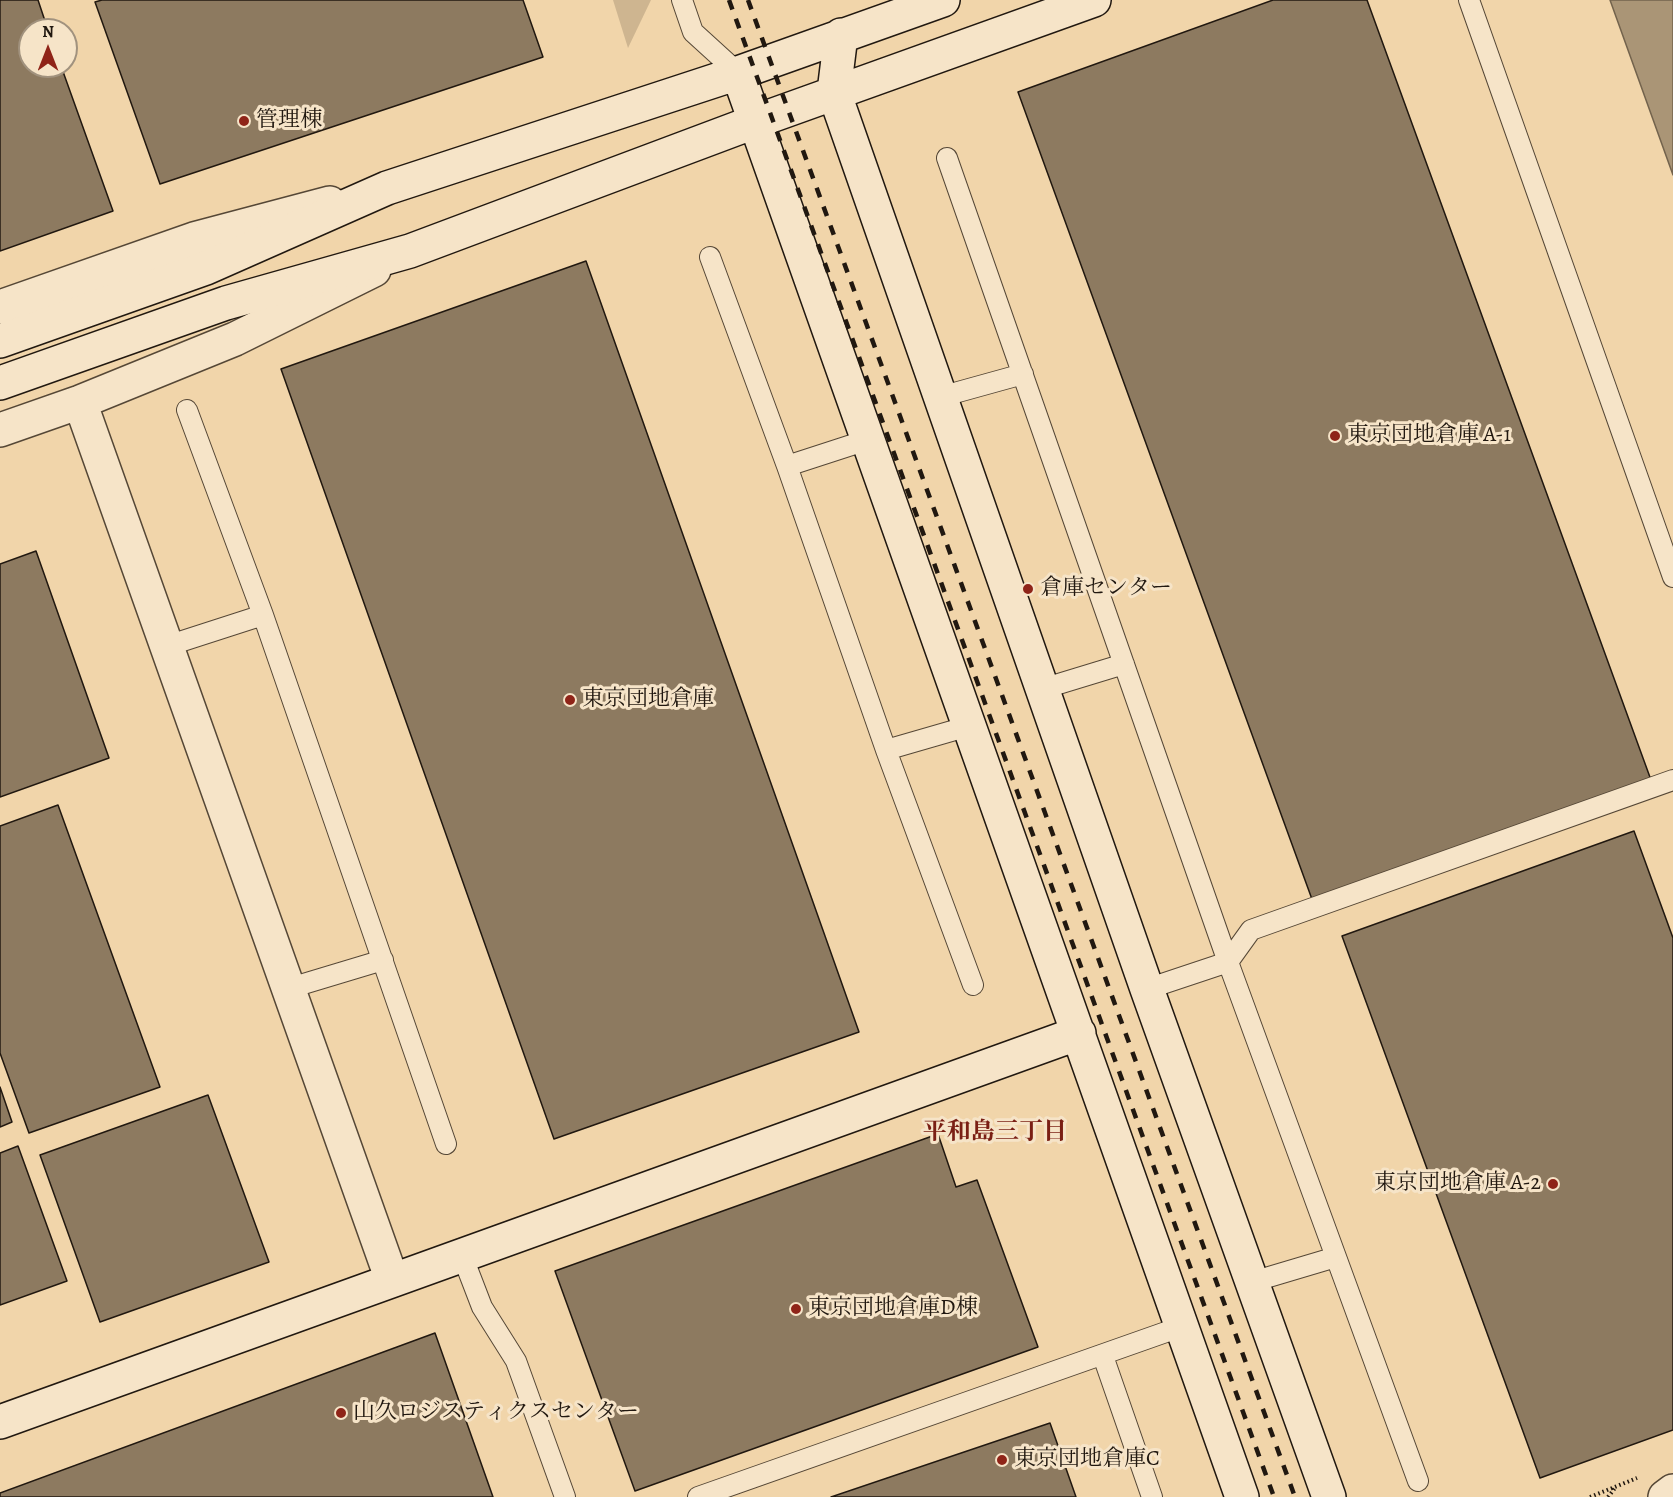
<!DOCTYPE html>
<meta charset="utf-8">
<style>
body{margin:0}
#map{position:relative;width:1673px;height:1497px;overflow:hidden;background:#f1d5aa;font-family:Alegreya,serif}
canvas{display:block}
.north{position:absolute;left:18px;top:18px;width:60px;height:60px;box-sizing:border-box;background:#f6e4c8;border:2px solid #a1927e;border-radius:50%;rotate:0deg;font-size:16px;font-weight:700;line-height:24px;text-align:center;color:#211810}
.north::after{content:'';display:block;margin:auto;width:21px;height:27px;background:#8f2418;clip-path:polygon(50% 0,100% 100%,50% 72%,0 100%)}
</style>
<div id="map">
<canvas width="1673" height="1497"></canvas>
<div class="north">N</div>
</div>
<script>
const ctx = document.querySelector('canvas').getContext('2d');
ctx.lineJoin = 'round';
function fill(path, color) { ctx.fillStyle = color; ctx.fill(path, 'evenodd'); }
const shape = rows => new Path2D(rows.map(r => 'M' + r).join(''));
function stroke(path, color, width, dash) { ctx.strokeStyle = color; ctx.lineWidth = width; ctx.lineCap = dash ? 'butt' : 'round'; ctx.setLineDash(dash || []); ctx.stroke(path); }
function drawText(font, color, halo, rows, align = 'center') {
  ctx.font = font + ' Alegreya,"Noto Serif JP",serif'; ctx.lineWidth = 6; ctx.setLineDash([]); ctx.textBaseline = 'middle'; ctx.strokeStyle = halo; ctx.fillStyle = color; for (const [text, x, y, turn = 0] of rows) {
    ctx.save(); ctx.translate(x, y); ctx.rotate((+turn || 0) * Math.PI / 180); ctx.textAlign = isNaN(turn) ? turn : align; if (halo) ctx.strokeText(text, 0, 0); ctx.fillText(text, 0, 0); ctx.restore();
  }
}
fill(shape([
 [613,0,651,0,628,48]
]), '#ceb590');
const water = shape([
 [1610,0,1673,0,1673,175,1610,0]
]);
fill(water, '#aa9576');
stroke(water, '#73634d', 1.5);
const building = shape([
 [0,0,38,0,48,30,30,30,30,66,61,66,113,211,0,251,0,0],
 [102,0,523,0,543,57,160,184,95,2,102,0],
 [1273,0,1367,0,1651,780,1313,902,1018,92,1273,0],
 [586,261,859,1032,554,1139,281,369,586,261],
 [36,551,109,758,0,797,0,564,36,551],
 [58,805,160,1087,29,1133,0,1053,0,826,58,805],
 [1634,831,1673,938,1673,1430,1540,1478,1342,936,1634,831],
 [0,1087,12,1122,0,1127,0,1087],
 [208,1095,269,1262,100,1322,40,1155,208,1095],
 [938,1134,956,1187,977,1180,1038,1347,635,1491,555,1271,938,1134],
 [18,1146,67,1281,0,1305,0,1153,18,1146],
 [435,1333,493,1497,0,1497,0,1493,435,1333],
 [1050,1423,1076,1497,831,1497,1050,1423]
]);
fill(building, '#8d7a60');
stroke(building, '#211810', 1.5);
const lane = shape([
 [682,0,693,32,738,73],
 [1469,0,1673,577],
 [947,158,1228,962],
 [710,257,787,466],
 [940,397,1023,374],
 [187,410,263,615],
 [867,440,787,466,886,750],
 [167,646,263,615,446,1144],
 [1042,689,1124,664],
 [969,726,886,750,973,985],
 [1228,962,1251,930,1673,780],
 [290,988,383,960],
 [1147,989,1228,962,1418,1481],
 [462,1255,482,1307,516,1361,565,1497],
 [1252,1282,1336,1257],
 [1103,1356,1152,1497],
 [698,1497,1183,1326]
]);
const street = shape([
 [0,307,194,239,330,203],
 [80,402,392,1280],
 [0,430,80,402,235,339,374,270],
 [1665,1497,1673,1491]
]);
const secondary = shape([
 [841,35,834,92,1147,989,1329,1497],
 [738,73,1242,1497],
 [0,341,206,268,387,188,738,73,943,0],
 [0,383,226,303,410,251,754,122,1094,0],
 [0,1422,1079,1033]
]);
stroke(lane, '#554736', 22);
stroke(street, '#554736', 36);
stroke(secondary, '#211810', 36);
stroke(shape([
 [1590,1497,1637,1478],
 [1608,1497,1615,1488]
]), '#211810', 4, [1.5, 3]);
stroke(lane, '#f6e4c8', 20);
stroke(street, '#f6e4c8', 33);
stroke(secondary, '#f6e4c8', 33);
stroke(shape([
 [729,0,1274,1497],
 [748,0,1295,1497]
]), '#211810', 4.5, [10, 10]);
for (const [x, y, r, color] of [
 [244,121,6,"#8f2418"],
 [1335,436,6,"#8f2418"],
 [1028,589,6,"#8f2418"],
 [570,700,6,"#8f2418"],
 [1553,1184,6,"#8f2418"],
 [796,1309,6,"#8f2418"],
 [341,1413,6,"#8f2418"],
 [1002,1460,6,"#8f2418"]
]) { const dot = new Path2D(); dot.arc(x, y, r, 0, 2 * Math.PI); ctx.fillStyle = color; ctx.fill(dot); stroke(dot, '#f6e4c8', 2); }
drawText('22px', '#211810', '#f6e4c8', [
 ["管理棟",256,121],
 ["東京団地倉庫 A-1",1347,436],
 ["倉庫センター",1040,589],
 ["東京団地倉庫",582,700],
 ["東京団地倉庫 A-2",1541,1184,"right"],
 ["東京団地倉庫D棟",808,1309],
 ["山久ロジスティクスセンター",353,1413],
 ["東京団地倉庫C",1014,1460]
], 'left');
drawText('bold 24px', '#7a1f14', '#f6e4c8', [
 ["平和島三丁目",995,1133]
]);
</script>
